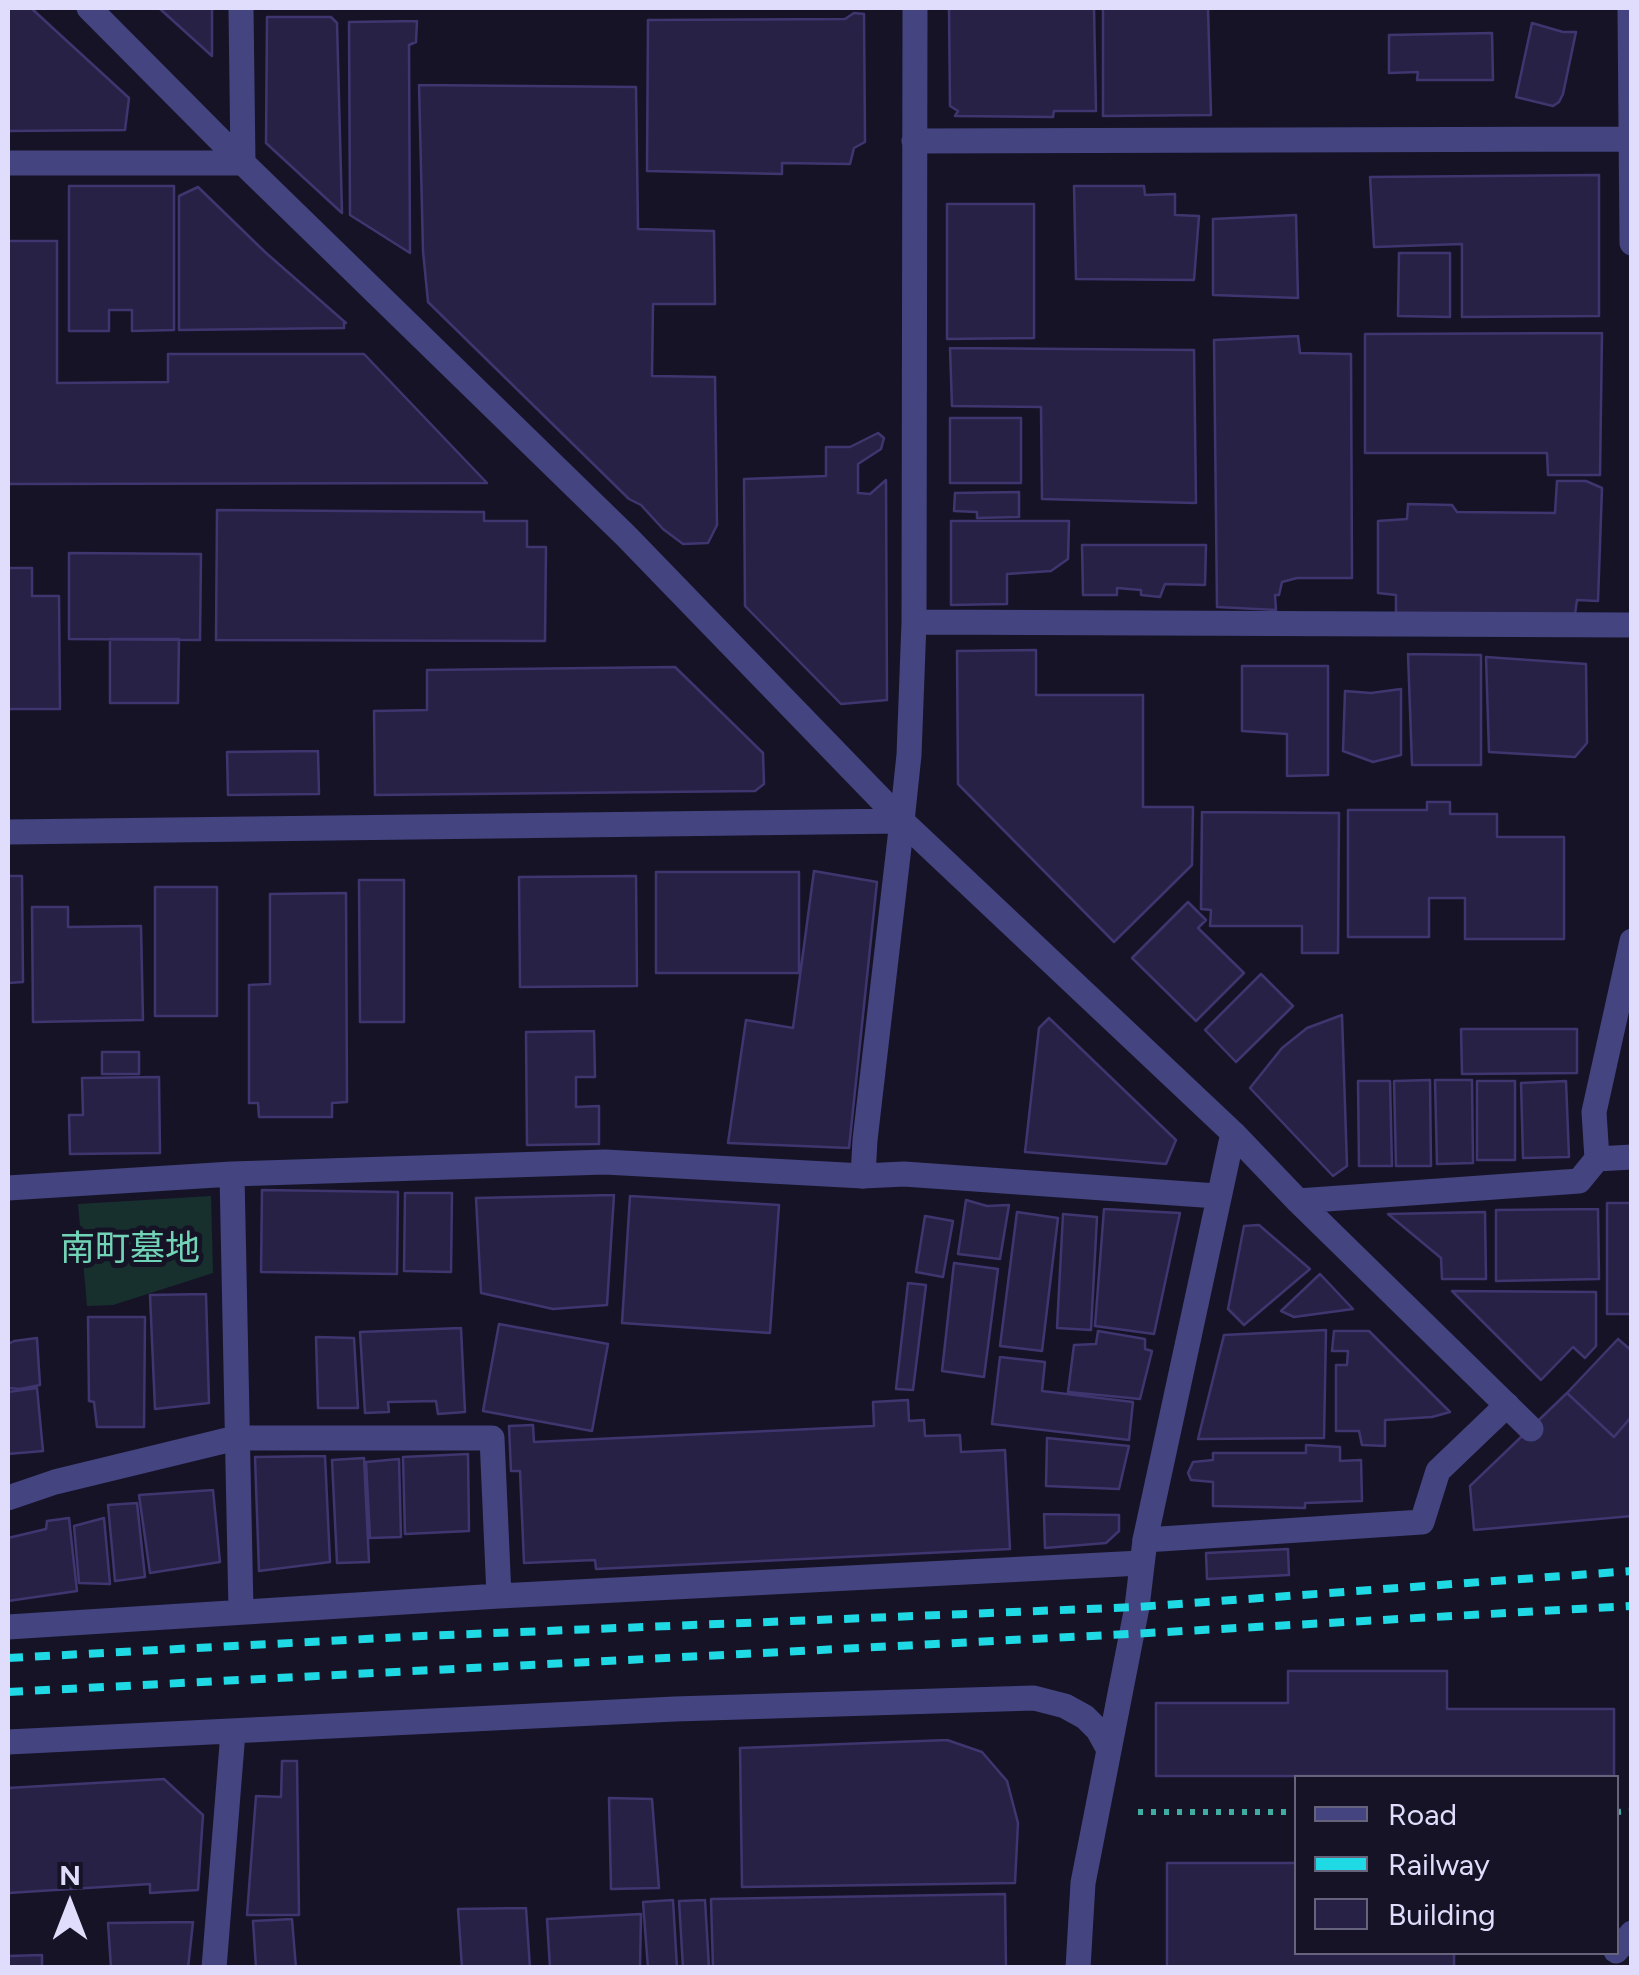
<!DOCTYPE html>
<meta charset="utf-8">
<style>
body{margin:0}
#map{position:relative;width:1639px;height:1975px;overflow:hidden;background:#161327;font-family:Figtree,sans-serif}
canvas{display:block}
.frame{position:absolute;inset:0;border:10px solid #dfddfb;pointer-events:none}
.legend{position:absolute;left:1294px;top:1775px;width:325px;height:180px;box-sizing:border-box;background:#161327;border:2px solid #66647c;margin:0;padding:12px 18px;list-style:none;font-size:30px;color:#dfddfb}
.legend li{display:flex;align-items:center;gap:20px;height:50px}
.legend b{width:50px;border:2px solid #66647c}
.north{position:absolute;left:20px;top:1855px;width:100px;height:100px;-webkit-text-stroke:8px #161327;paint-order:stroke;rotate:0deg;font-size:28px;font-weight:700;line-height:40px;text-align:center;color:#dfddfb}
.north::after{content:'';display:block;margin:auto;width:35px;height:45px;background:#dfddfb;clip-path:polygon(50% 0,100% 100%,50% 72%,0 100%)}
</style>
<div id="map">
<canvas width="1639" height="1975"></canvas>
<div class="frame"></div>
<ul class="legend">
<li><b style="height:12px;background:#444481"></b>Road</li>
<li><b style="height:12px;background:#1fdae5"></b>Railway</li>
<li><b style="height:28px;background:#272146"></b>Building</li>
</ul>
<div class="north">N</div>
</div>
<script>
const ctx = document.querySelector('canvas').getContext('2d');
ctx.lineJoin = 'round';
function fill(path, color) { ctx.fillStyle = color; ctx.fill(path, 'evenodd'); }
const shape = rows => new Path2D(rows.map(r => 'M' + r).join(''));
function stroke(path, color, width, dash) { ctx.strokeStyle = color; ctx.lineWidth = width; ctx.lineCap = dash ? 'butt' : 'round'; ctx.setLineDash(dash || []); ctx.stroke(path); }
function drawText(font, color, halo, rows, align = 'center') {
  ctx.font = font + ' Figtree,"Noto Sans JP",sans-serif'; ctx.lineWidth = 10; ctx.setLineDash([]); ctx.textBaseline = 'middle'; ctx.strokeStyle = halo; ctx.fillStyle = color; for (const [text, x, y, turn = 0] of rows) {
    ctx.save(); ctx.translate(x, y); ctx.rotate((+turn || 0) * Math.PI / 180); ctx.textAlign = isNaN(turn) ? turn : align; if (halo) ctx.strokeText(text, 0, 0); ctx.fillText(text, 0, 0); ctx.restore();
  }
}
fill(shape([
 [211,1196,213,1273,113,1305,87,1306,78,1204]
]), '#17302e');
const building = shape([
 [8,8,31,8,129,98,125,130,8,131,8,8],
 [159,8,212,8,212,56,159,8],
 [949,8,1094,8,1096,111,1054,111,1053,117,955,116,958,111,950,106,949,8],
 [1103,8,1208,8,1211,115,1103,116,1103,8],
 [854,13,864,14,865,142,854,148,850,164,782,163,782,174,647,171,648,20,845,19,854,13],
 [267,17,331,17,337,23,342,213,266,143,267,17],
 [417,21,416,42,409,45,410,253,350,215,349,22,417,21],
 [1532,23,1563,32,1576,32,1563,94,1559,102,1553,106,1516,97,1532,23],
 [1492,33,1493,80,1417,80,1418,72,1389,73,1389,35,1492,33],
 [419,85,636,87,638,229,714,231,715,304,653,304,652,376,715,377,717,525,708,543,683,544,663,529,641,505,629,499,428,302,423,251,419,85],
 [1599,175,1599,316,1462,317,1462,244,1374,247,1370,177,1599,175],
 [69,186,174,186,174,330,132,331,132,310,109,310,109,331,69,331,69,186],
 [1074,186,1144,186,1145,195,1175,194,1175,215,1199,216,1194,280,1076,279,1074,186],
 [198,187,265,252,346,323,344,322,344,328,179,330,179,196,198,187],
 [947,204,1034,204,1034,338,947,339,947,204],
 [1296,215,1298,298,1213,295,1213,219,1296,215],
 [8,241,57,241,57,383,168,382,168,354,364,354,487,483,8,484,8,241],
 [1399,253,1450,253,1450,317,1398,316,1399,253],
 [1602,333,1600,475,1548,475,1547,453,1365,453,1365,334,1602,333],
 [1298,336,1300,353,1351,354,1352,578,1297,578,1282,582,1279,595,1275,595,1276,610,1217,607,1214,340,1298,336],
 [950,348,1194,350,1196,503,1042,499,1041,407,952,406,950,348],
 [950,418,1021,418,1021,483,950,483,950,418],
 [878,433,884,438,881,449,858,464,858,493,870,494,886,480,887,700,841,704,745,606,744,479,826,476,826,447,850,447,878,433],
 [1557,481,1586,481,1602,488,1598,601,1577,600,1575,614,1396,614,1396,595,1378,593,1378,521,1407,519,1408,504,1452,505,1457,512,1555,513,1557,481],
 [1019,492,1019,517,977,518,977,512,954,511,955,493,1019,492],
 [217,510,484,512,484,521,527,521,527,547,546,547,545,641,216,640,217,510],
 [951,521,1069,521,1068,559,1051,571,1007,574,1007,604,951,605,951,521],
 [1082,545,1206,545,1205,585,1165,584,1160,597,1141,595,1141,590,1117,588,1117,595,1083,595,1082,545],
 [69,553,201,554,200,640,69,639,69,553],
 [8,568,32,568,32,596,59,596,60,709,8,709,8,568],
 [110,639,179,639,178,703,110,703,110,639],
 [1036,650,1036,695,1143,695,1143,807,1193,807,1192,865,1114,942,958,784,957,651,1036,650],
 [1408,654,1481,655,1481,765,1412,765,1408,654],
 [1486,657,1586,664,1587,743,1575,757,1489,752,1486,657],
 [1242,666,1328,666,1328,775,1287,776,1287,734,1242,731,1242,666],
 [675,667,763,753,764,784,755,791,375,795,374,711,427,710,427,670,675,667],
 [1401,689,1401,755,1373,762,1343,751,1345,691,1371,693,1401,689],
 [318,751,319,794,228,795,227,752,318,751],
 [1427,802,1450,802,1450,814,1497,814,1497,837,1564,837,1564,939,1465,939,1465,898,1429,898,1429,937,1348,937,1348,810,1427,810,1427,802],
 [1202,812,1339,813,1338,953,1302,953,1302,926,1210,926,1211,910,1201,909,1202,812],
 [814,871,877,882,849,1148,728,1143,746,1020,793,1028,814,871],
 [656,872,799,872,799,973,656,973,656,872],
 [8,876,22,876,23,982,8,983,8,876],
 [636,876,637,986,520,987,519,877,636,876],
 [359,880,404,880,404,1022,360,1022,359,880],
 [155,887,217,887,217,1016,155,1016,155,887],
 [346,893,347,1102,332,1103,332,1117,259,1117,258,1103,249,1103,249,985,270,984,270,894,346,893],
 [1188,902,1206,920,1198,928,1244,973,1196,1021,1132,958,1188,902],
 [32,907,68,907,68,927,141,926,143,1020,33,1022,32,907],
 [1261,974,1293,1006,1236,1062,1205,1030,1261,974],
 [1342,1015,1347,1166,1333,1176,1250,1088,1282,1048,1307,1028,1342,1015],
 [1049,1018,1176,1140,1166,1164,1025,1152,1039,1028,1049,1018],
 [1461,1029,1577,1029,1577,1073,1462,1074,1461,1029],
 [594,1031,595,1077,576,1077,576,1107,599,1106,599,1144,527,1145,526,1032,594,1031],
 [102,1052,139,1052,139,1074,102,1074,102,1052],
 [159,1077,160,1153,70,1154,69,1115,83,1115,82,1078,159,1077],
 [1430,1080,1431,1166,1396,1166,1394,1081,1430,1080],
 [1435,1080,1472,1080,1473,1163,1437,1164,1435,1080],
 [1358,1081,1390,1081,1392,1166,1359,1166,1358,1081],
 [1477,1081,1515,1081,1515,1160,1477,1160,1477,1081],
 [1566,1081,1569,1157,1523,1158,1521,1083,1566,1081],
 [262,1190,398,1192,397,1274,261,1272,262,1190],
 [405,1193,452,1193,451,1272,404,1271,405,1193],
 [614,1195,607,1305,553,1309,481,1293,476,1198,614,1195],
 [630,1196,779,1205,770,1333,622,1323,630,1196],
 [966,1200,987,1206,1009,1205,1000,1259,958,1254,966,1200],
 [1607,1203,1632,1203,1632,1314,1607,1314,1607,1203],
 [1104,1209,1180,1213,1154,1334,1095,1326,1104,1209],
 [1598,1209,1599,1279,1496,1281,1496,1210,1598,1209],
 [1017,1212,1058,1218,1042,1351,1000,1346,1017,1212],
 [1485,1212,1486,1279,1442,1279,1441,1258,1388,1214,1485,1212],
 [1063,1214,1097,1217,1091,1330,1057,1328,1063,1214],
 [925,1216,953,1221,943,1277,916,1272,925,1216],
 [1259,1225,1310,1269,1244,1325,1228,1309,1244,1226,1259,1225],
 [954,1263,998,1269,984,1377,942,1371,954,1263],
 [1320,1274,1353,1309,1294,1317,1281,1311,1320,1274],
 [908,1283,926,1285,913,1390,896,1389,908,1283],
 [1452,1291,1596,1292,1596,1346,1585,1358,1573,1347,1541,1380,1452,1291],
 [206,1294,209,1403,155,1409,150,1295,206,1294],
 [88,1317,145,1317,144,1427,97,1427,94,1402,89,1401,88,1317],
 [499,1324,608,1344,592,1431,483,1411,499,1324],
 [461,1328,465,1412,438,1414,436,1401,388,1402,389,1412,365,1413,360,1332,461,1328],
 [1326,1330,1324,1438,1198,1439,1224,1335,1326,1330],
 [1098,1331,1145,1339,1145,1349,1152,1351,1140,1399,1068,1392,1074,1345,1096,1344,1098,1331],
 [1334,1331,1369,1331,1450,1412,1432,1417,1385,1420,1385,1446,1362,1445,1359,1431,1336,1431,1336,1365,1347,1365,1348,1351,1332,1351,1334,1331],
 [316,1337,354,1338,358,1408,318,1408,316,1337],
 [37,1338,40,1385,20,1389,8,1388,8,1344,14,1341,37,1338],
 [1618,1339,1632,1351,1632,1416,1614,1437,1567,1393,1618,1339],
 [1000,1357,1045,1362,1042,1391,1133,1402,1129,1440,992,1424,1000,1357],
 [37,1388,43,1451,8,1454,8,1392,37,1388],
 [1567,1393,1614,1437,1632,1416,1632,1516,1474,1530,1470,1486,1567,1393],
 [908,1400,909,1421,924,1420,925,1436,960,1435,961,1452,1005,1450,1010,1549,596,1569,595,1560,524,1563,520,1471,511,1471,509,1426,533,1425,534,1442,874,1426,873,1402,908,1400],
 [1047,1438,1129,1446,1119,1489,1046,1486,1047,1438],
 [1306,1445,1340,1447,1340,1461,1361,1460,1362,1501,1305,1503,1305,1508,1213,1506,1213,1482,1191,1480,1188,1473,1193,1462,1213,1460,1213,1453,1306,1453,1306,1445],
 [468,1454,469,1531,405,1534,403,1457,468,1454],
 [325,1456,330,1562,259,1571,255,1457,325,1456],
 [364,1458,369,1562,337,1563,332,1460,364,1458],
 [399,1459,401,1537,370,1538,366,1462,399,1459],
 [213,1490,220,1562,150,1573,139,1495,213,1490],
 [137,1503,145,1577,115,1581,108,1505,137,1503],
 [1044,1514,1119,1515,1119,1531,1106,1543,1045,1548,1044,1514],
 [69,1518,77,1591,8,1601,8,1538,46,1529,47,1521,69,1518],
 [104,1518,110,1584,79,1583,74,1526,104,1518],
 [1288,1549,1289,1575,1207,1579,1206,1553,1288,1549],
 [1288,1671,1447,1671,1447,1709,1614,1709,1614,1776,1156,1776,1156,1703,1288,1703,1288,1671],
 [947,1740,982,1752,1007,1781,1018,1823,1015,1883,742,1887,740,1748,947,1740],
 [282,1761,297,1761,299,1915,247,1915,256,1796,281,1797,282,1761],
 [164,1779,203,1815,198,1890,150,1893,150,1884,8,1893,8,1788,164,1779],
 [609,1798,652,1799,659,1888,611,1889,609,1798],
 [1167,1863,1296,1863,1296,1952,1454,1952,1454,1968,1167,1968,1167,1863],
 [1005,1894,1006,1968,713,1968,711,1899,1005,1894],
 [673,1900,677,1968,648,1968,643,1902,673,1900],
 [705,1900,709,1968,683,1968,679,1901,705,1900],
 [526,1908,530,1968,462,1968,458,1909,526,1908],
 [641,1914,640,1968,550,1968,547,1919,641,1914],
 [292,1919,296,1968,256,1968,253,1921,292,1919],
 [193,1922,188,1968,111,1968,108,1923,193,1922],
 [42,1955,42,1968,8,1968,8,1956,42,1955]
]);
fill(building, '#272146');
stroke(building, '#3f366f', 2.5);
stroke(shape([
 [1401,1776,1401,1778],
 [1138,1812,1296,1812],
 [1616,1812,1632,1811]
]), '#3fada2', 6, [5, 8]);
stroke(shape([
 [1145,1540,1422,1522,1438,1471,1507,1405]
]), '#444481', 25);
stroke(shape([
 [863,1176,865,1140,902,821]
]), '#444481', 25);
stroke(shape([
 [89,8,243,163,626,536,902,821,1233,1133,1298,1201,1531,1429],
 [1630,8,1632,243],
 [914,141,1630,139],
 [8,163,243,163,241,8],
 [914,622,1632,625],
 [902,821,909,755,914,622,915,8],
 [8,832,902,821],
 [1597,1159,1594,1112,1632,941],
 [232,1174,241,1611],
 [8,1188,232,1174,605,1162,863,1176,904,1174,1217,1196],
 [1298,1201,1579,1181,1597,1159,1632,1157],
 [8,1498,55,1482,236,1438,492,1438,499,1596],
 [8,1627,499,1596,1141,1563],
 [8,1742,675,1709,1034,1698,1065,1706,1085,1717,1098,1730,1109,1750],
 [1616,1951,1632,1933],
 [214,1968,233,1732],
 [1078,1968,1083,1883,1137,1607,1145,1540,1233,1133]
]), '#444481', 25);
stroke(shape([
 [8,1658,422,1636,1137,1607,1632,1571],
 [8,1692,1148,1633,1632,1606]
]), '#1fdae5', 8, [15, 12]);
drawText('35px', '#71d4b6', '#161327', [
 ["南町墓地",130,1250]
]);
</script>
